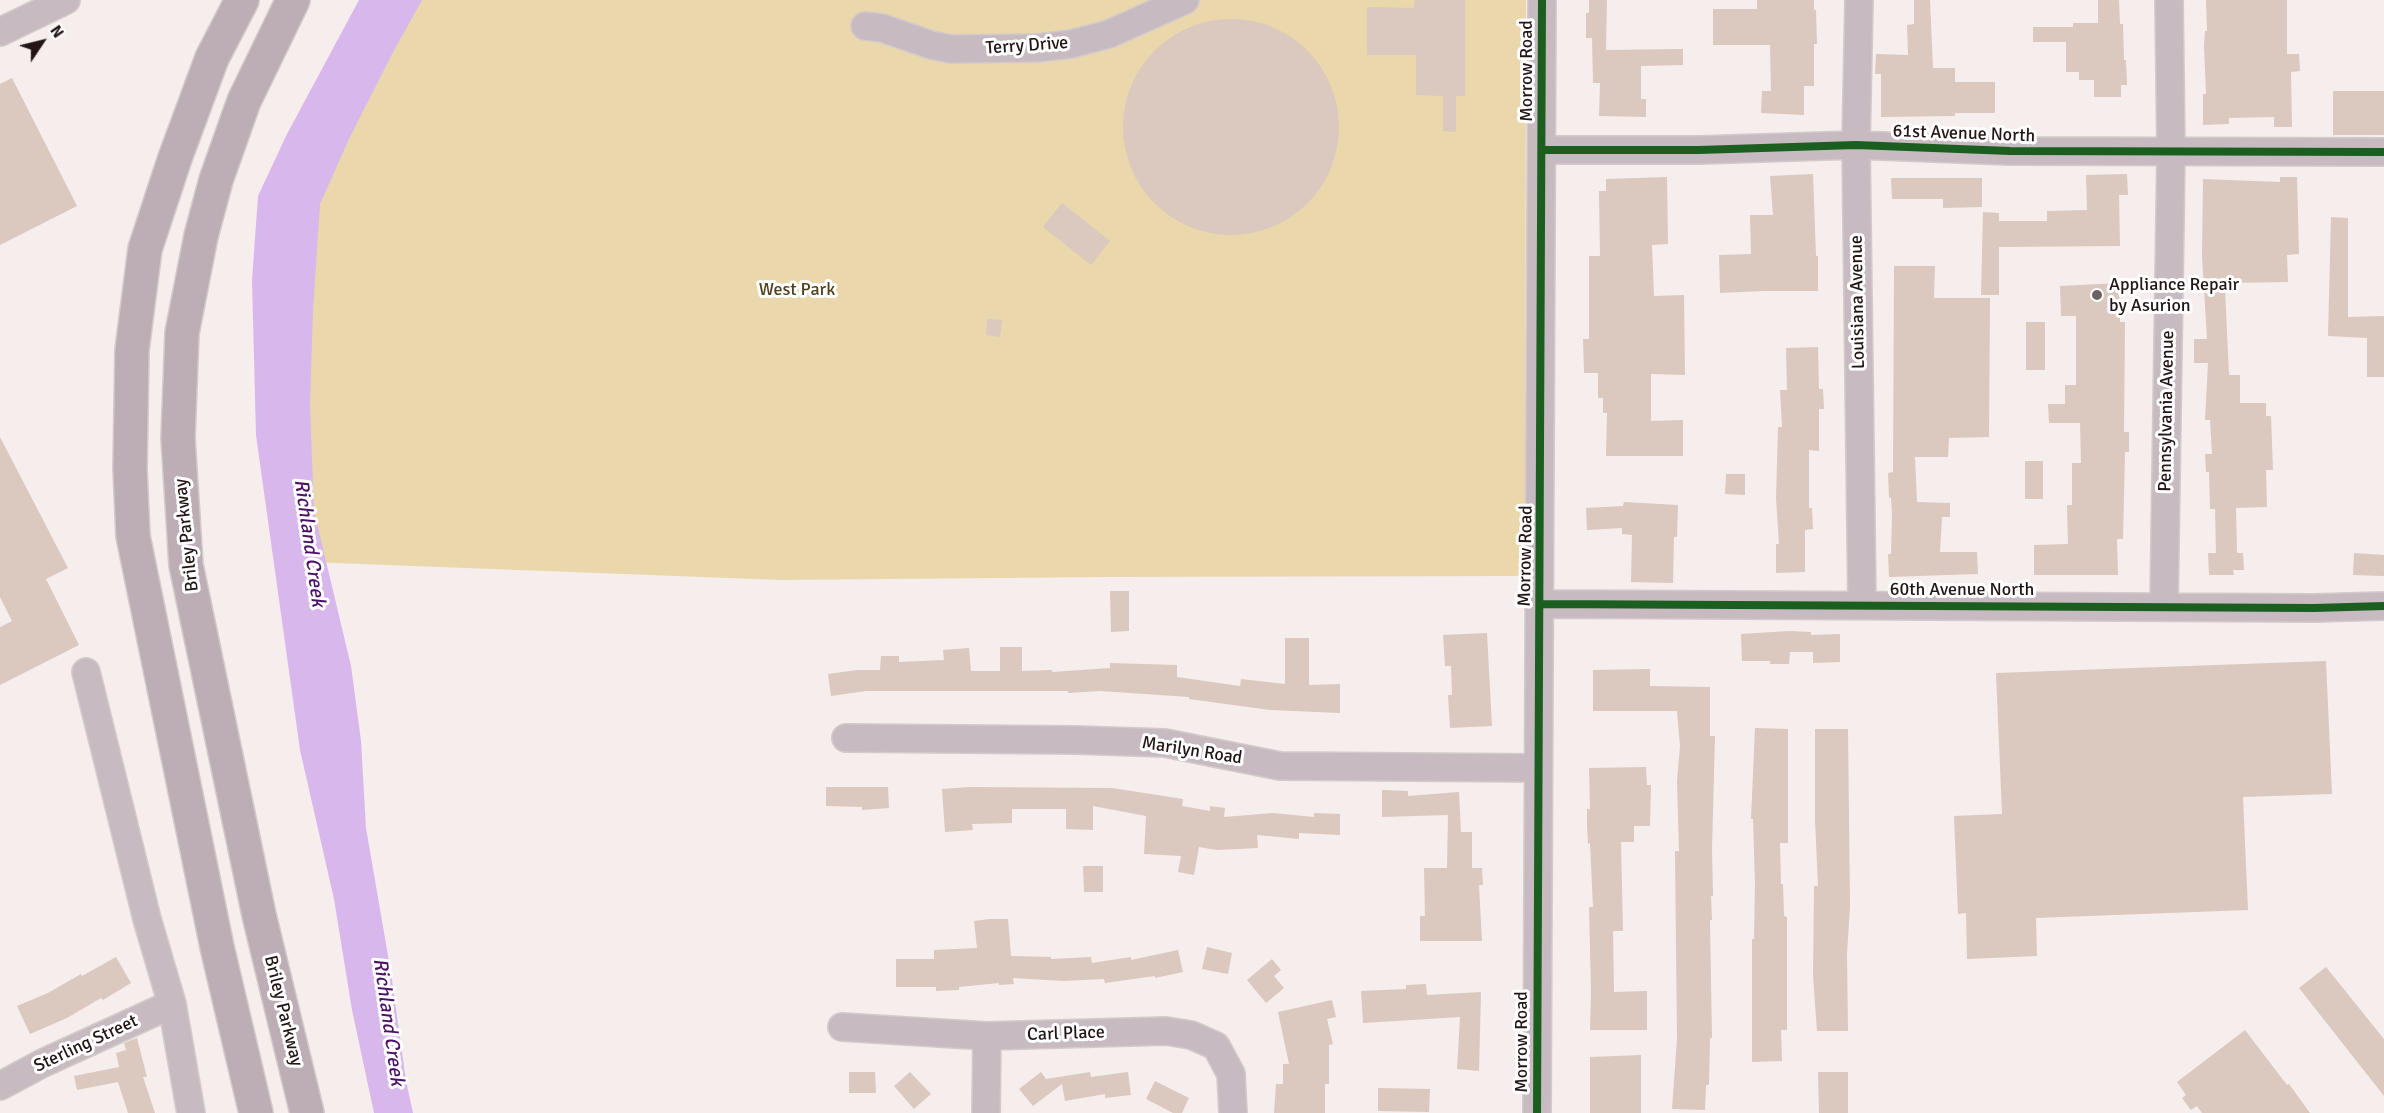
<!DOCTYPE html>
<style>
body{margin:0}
#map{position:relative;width:2384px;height:1113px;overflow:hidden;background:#f6eded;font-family:Signika,sans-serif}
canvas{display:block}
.north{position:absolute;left:12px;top:12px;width:60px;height:60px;-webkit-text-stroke:4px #fff;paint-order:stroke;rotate:55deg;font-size:16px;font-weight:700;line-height:24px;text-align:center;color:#231515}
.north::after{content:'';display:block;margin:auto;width:21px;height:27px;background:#231515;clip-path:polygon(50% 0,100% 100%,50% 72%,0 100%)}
</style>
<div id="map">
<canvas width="2384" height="1113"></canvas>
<div class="north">N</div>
</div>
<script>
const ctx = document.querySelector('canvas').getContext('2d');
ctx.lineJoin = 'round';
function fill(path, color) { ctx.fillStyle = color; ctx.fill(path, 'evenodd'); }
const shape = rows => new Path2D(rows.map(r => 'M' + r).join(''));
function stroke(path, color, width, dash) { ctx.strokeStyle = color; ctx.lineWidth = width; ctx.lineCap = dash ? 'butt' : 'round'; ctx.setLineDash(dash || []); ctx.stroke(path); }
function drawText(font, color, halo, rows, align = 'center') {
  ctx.font = font + ' Signika,sans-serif'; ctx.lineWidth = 6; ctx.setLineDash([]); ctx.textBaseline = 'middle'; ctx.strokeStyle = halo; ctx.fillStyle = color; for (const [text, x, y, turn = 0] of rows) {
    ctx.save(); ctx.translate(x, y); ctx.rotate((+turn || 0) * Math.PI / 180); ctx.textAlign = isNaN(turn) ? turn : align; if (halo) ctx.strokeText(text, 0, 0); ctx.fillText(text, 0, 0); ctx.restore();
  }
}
fill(shape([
 [401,0,1526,0,1525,576,1105,577,781,580,309,562,311,184]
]), '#ebd7ac');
fill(shape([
 [359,0,422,0,392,54,349,139,320,204,313,310,310,406,314,511,351,666,361,741,366,828,391,973,406,1081,413,1113,374,1113,352,1010,334,899,300,750,256,435,252,280,258,196,287,134]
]), '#d8b7ec');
fill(shape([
 [1415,0,1465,0,1465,96,1456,96,1456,132,1443,131,1443,96,1416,95,1416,55,1367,55,1367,7,1414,8],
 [1589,0,1607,0,1606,50,1683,49,1683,65,1641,66,1641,99,1646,99,1646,117,1599,116,1600,83,1593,83,1592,38,1586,38,1586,13,1589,13],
 [1757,0,1814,0,1814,10,1816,10,1817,44,1814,44,1814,86,1804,86,1804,115,1761,113,1762,91,1771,91,1770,45,1713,45,1713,9,1757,9],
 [1914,0,1930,0,1933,68,1955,68,1955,82,1995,82,1995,113,1955,113,1955,116,1881,117,1881,74,1875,74,1876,54,1908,55,1907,25,1914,24],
 [2098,0,2119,0,2120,24,2123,24,2124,60,2126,60,2127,85,2121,85,2121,97,2094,97,2094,80,2079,80,2079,72,2066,72,2066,42,2033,42,2033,27,2073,27,2073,23,2098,23],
 [2206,0,2287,0,2287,54,2299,54,2300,71,2291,72,2292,127,2274,127,2274,117,2229,118,2229,124,2203,125,2203,94,2206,94,2204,46,2205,31,2207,31],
 '1123 127a108 108 0 1 1 216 0a108 108 0 1 1-216 0Z',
 [12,78,77,206,0,245,0,84],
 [2333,91,2384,91,2384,135,2333,135],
 [1813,174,1816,256,1818,256,1818,291,1763,291,1720,293,1719,255,1751,254,1750,215,1773,215,1770,176],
 [2127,174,2128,195,2119,195,2120,246,1999,247,1999,295,1981,295,1983,212,1999,213,1999,221,2047,221,2047,211,2087,210,2086,175],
 [1667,177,1668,244,1652,245,1654,296,1684,295,1685,375,1651,374,1651,421,1683,420,1683,456,1606,456,1607,413,1603,413,1603,398,1598,398,1598,373,1584,373,1583,339,1589,339,1589,256,1600,256,1599,191,1606,191,1606,179],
 [2280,177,2297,177,2299,254,2287,255,2288,282,2227,283,2227,289,2225,289,2229,375,2240,375,2240,403,2266,403,2266,416,2271,416,2273,470,2266,470,2267,507,2236,508,2237,553,2243,553,2244,570,2233,570,2234,575,2209,575,2208,553,2216,553,2215,509,2210,509,2209,472,2206,472,2205,454,2212,454,2210,420,2205,420,2208,363,2194,363,2194,339,2207,339,2202,256,2203,179,2280,182],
 [1891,178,1982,178,1982,207,1943,208,1943,199,1892,199],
 [1062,203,1110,241,1091,265,1043,227],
 [2331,217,2348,218,2348,317,2384,316,2384,377,2367,377,2367,338,2328,336],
 [1894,266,1935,266,1934,298,1990,298,1989,437,1949,438,1948,457,1915,457,1917,502,1950,503,1950,517,1942,517,1940,552,1977,552,1978,574,1889,577,1888,554,1891,554,1892,516,1891,497,1889,498,1888,473,1893,472],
 [2119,283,2120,322,2125,322,2124,432,2129,432,2129,452,2125,452,2123,539,2117,539,2118,575,2034,575,2034,545,2068,544,2067,505,2072,505,2072,463,2081,463,2080,423,2049,423,2048,404,2065,404,2065,385,2076,385,2076,316,2061,316,2060,286],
 [987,319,1002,320,1000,337,986,335],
 [2026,322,2045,322,2045,370,2026,370],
 [1818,347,1819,389,1823,389,1824,409,1819,409,1819,451,1809,450,1809,508,1812,508,1813,529,1805,530,1805,572,1776,573,1776,544,1779,544,1776,498,1778,427,1782,427,1780,390,1787,390,1786,348],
 [0,437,68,568,46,579,79,645,0,685,0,627,12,621,0,597],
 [2025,461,2043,461,2043,499,2025,499],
 [1726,474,1745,474,1745,495,1725,494],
 [1624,502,1678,505,1677,537,1674,537,1673,583,1631,582,1632,535,1622,534,1622,528,1587,530,1586,508,1623,506],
 [2354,553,2384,555,2384,576,2353,575],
 [1110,591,1129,591,1129,631,1111,632],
 [1789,631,1811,632,1811,635,1840,634,1840,662,1813,663,1813,652,1790,652,1789,664,1770,664,1770,661,1742,661,1741,634],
 [1487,633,1492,726,1450,728,1448,695,1452,695,1451,666,1445,666,1443,635],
 [1285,638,1309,638,1309,685,1340,684,1340,713,1270,710,1189,699,1189,697,1100,691,1068,693,1068,691,866,691,831,696,828,674,857,670,880,670,881,656,899,656,899,662,944,660,943,650,969,648,971,671,1000,671,1000,647,1022,647,1022,671,1052,670,1052,672,1110,668,1110,663,1177,665,1177,677,1240,686,1241,679,1285,684],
 [2326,661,2332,794,2243,797,2248,910,2036,918,2037,956,1967,959,1966,913,1958,914,1954,816,2002,814,1996,673],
 [1650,669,1650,686,1710,687,1710,736,1715,736,1712,849,1713,896,1711,896,1712,920,1710,920,1712,1038,1710,1038,1709,1085,1706,1085,1705,1110,1672,1109,1677,1039,1675,851,1679,851,1677,781,1680,746,1677,711,1593,711,1593,670],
 [1755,728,1788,729,1788,843,1780,843,1781,884,1783,884,1784,916,1787,917,1787,1030,1781,1030,1782,1061,1752,1062,1752,939,1754,939,1755,884,1753,819,1751,819],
 [1815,729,1848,729,1850,907,1847,954,1848,1031,1817,1031,1813,976,1814,886,1818,886,1815,820],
 [1646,767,1647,785,1651,785,1650,826,1634,826,1634,842,1621,842,1623,931,1613,931,1614,992,1647,991,1647,1030,1590,1030,1591,992,1589,907,1593,907,1590,843,1588,844,1587,826,1587,809,1590,809,1589,768],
 [826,787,888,787,889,808,862,810,862,807,826,806],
 [969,787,1112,788,1183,799,1182,806,1210,811,1210,806,1225,808,1224,817,1273,813,1314,817,1314,813,1340,814,1340,835,1299,833,1299,839,1257,835,1258,848,1217,850,1199,847,1194,875,1178,872,1181,856,1144,854,1146,816,1093,806,1093,830,1066,829,1066,809,1012,809,1012,823,972,824,973,830,945,832,942,789],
 [1382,790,1408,791,1408,796,1459,792,1461,832,1472,832,1472,868,1482,868,1483,885,1479,885,1482,941,1420,941,1420,916,1425,916,1424,868,1447,868,1448,815,1382,817],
 [1083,866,1103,866,1103,892,1084,892],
 [989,919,1008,919,1011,956,1051,957,1051,959,1091,957,1092,963,1131,957,1131,960,1178,950,1183,972,1155,978,1155,976,1105,983,1104,979,1063,981,1013,978,1014,984,999,985,999,983,959,987,959,990,936,991,936,987,896,987,896,959,934,959,934,950,977,948,974,921],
 [1207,947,1232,953,1228,974,1202,969],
 [116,957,131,983,103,1000,101,998,67,1018,30,1034,17,1006,48,993,81,974,82,976],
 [1272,959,1281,970,1274,976,1284,988,1266,1003,1247,980],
 [2326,967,2384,1039,2384,1096,2299,988],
 [1426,984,1427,995,1481,992,1479,1071,1457,1069,1460,1017,1363,1023,1361,991,1406,989,1406,985],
 [1332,1000,1336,1017,1327,1019,1333,1044,1329,1045,1329,1084,1325,1084,1325,1113,1274,1113,1276,1084,1283,1084,1283,1064,1289,1064,1278,1012],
 [2245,1030,2287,1085,2289,1084,2310,1113,2202,1113,2197,1106,2191,1110,2182,1098,2186,1095,2177,1082],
 [137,1038,147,1077,143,1077,155,1113,128,1113,118,1082,77,1090,74,1076,119,1067,116,1053,126,1050,124,1043],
 [1641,1055,1641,1113,1590,1113,1590,1057],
 [849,1072,875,1072,876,1093,849,1093],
 [910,1072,931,1094,914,1109,894,1086],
 [1041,1072,1046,1079,1090,1072,1091,1077,1128,1072,1131,1095,1105,1098,1105,1094,1065,1101,1062,1084,1033,1106,1019,1089],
 [1818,1072,1848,1072,1848,1113,1819,1113],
 [1155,1081,1189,1098,1182,1113,1173,1113,1146,1099],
 [1378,1088,1430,1089,1429,1112,1378,1111]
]), '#dbc8be');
const minor = shape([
 [1859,0,1856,145,1862,605],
 [865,26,882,28,931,45,951,49,1037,48,1071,44,1109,34,1185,0],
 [0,32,66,0],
 [1543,150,1699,150,1856,145,2010,151,2384,152],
 [1540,604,2314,608,2384,606],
 [2164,607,2171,152,2169,0],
 [86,672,147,919,172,1004,191,1113],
 [846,738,1076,740,1165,743,1280,766,1537,768],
 [842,1027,987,1036,1166,1031,1191,1035,1216,1046,1231,1074,1233,1113],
 [0,1086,43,1063,172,1004],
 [986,1113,987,1036],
 [1537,1113,1542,0]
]);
const highway = shape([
 [242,0,212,58,175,158,145,249,132,350,130,469,133,536,217,947,256,1113],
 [293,0,244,101,216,180,201,236,182,333,178,438,186,565,259,915,307,1113]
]);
stroke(minor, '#d3cbcb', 30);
stroke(highway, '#d3cbcb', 36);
stroke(minor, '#c7bbc1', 27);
stroke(highway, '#bdadb5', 33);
stroke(shape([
 [1543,150,1699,150,1856,145,2010,151,2384,152],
 [1540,604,2314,608,2384,606],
 [1537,1113,1542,0]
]), '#1b5e20', 8);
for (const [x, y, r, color] of [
 [2097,295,6,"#6d6161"]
]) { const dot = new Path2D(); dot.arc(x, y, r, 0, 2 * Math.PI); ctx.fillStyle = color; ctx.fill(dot); stroke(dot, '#fff', 2); }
drawText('18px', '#231515', '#fff', [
 ["Terry Drive",1027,46,-4],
 ["Morrow Road",1527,71,-90],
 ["61st Avenue North",1964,134,2],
 ["Louisiana Avenue",1858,302,-91],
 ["Pennsylvania Avenue",2167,411,-89],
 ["Briley Parkway",187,535,-96],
 ["Morrow Road",1526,556,-89],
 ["60th Avenue North",1962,590],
 ["Marilyn Road",1192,751,9],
 ["Briley Parkway",283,1011,76],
 ["Carl Place",1066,1034,-2],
 ["Morrow Road",1522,1042,-90],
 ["Sterling Street",86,1044,-25]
]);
drawText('18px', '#231515', '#fff', [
 ["Appliance Repair",2109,285],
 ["by Asurion",2109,306]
], 'left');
drawText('18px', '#4f411b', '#fff', [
 ["West Park",797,290]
]);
drawText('italic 20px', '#4b1169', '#fff', [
 ["Richland Creek",309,543,82],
 ["Richland Creek",388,1022,82]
]);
</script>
